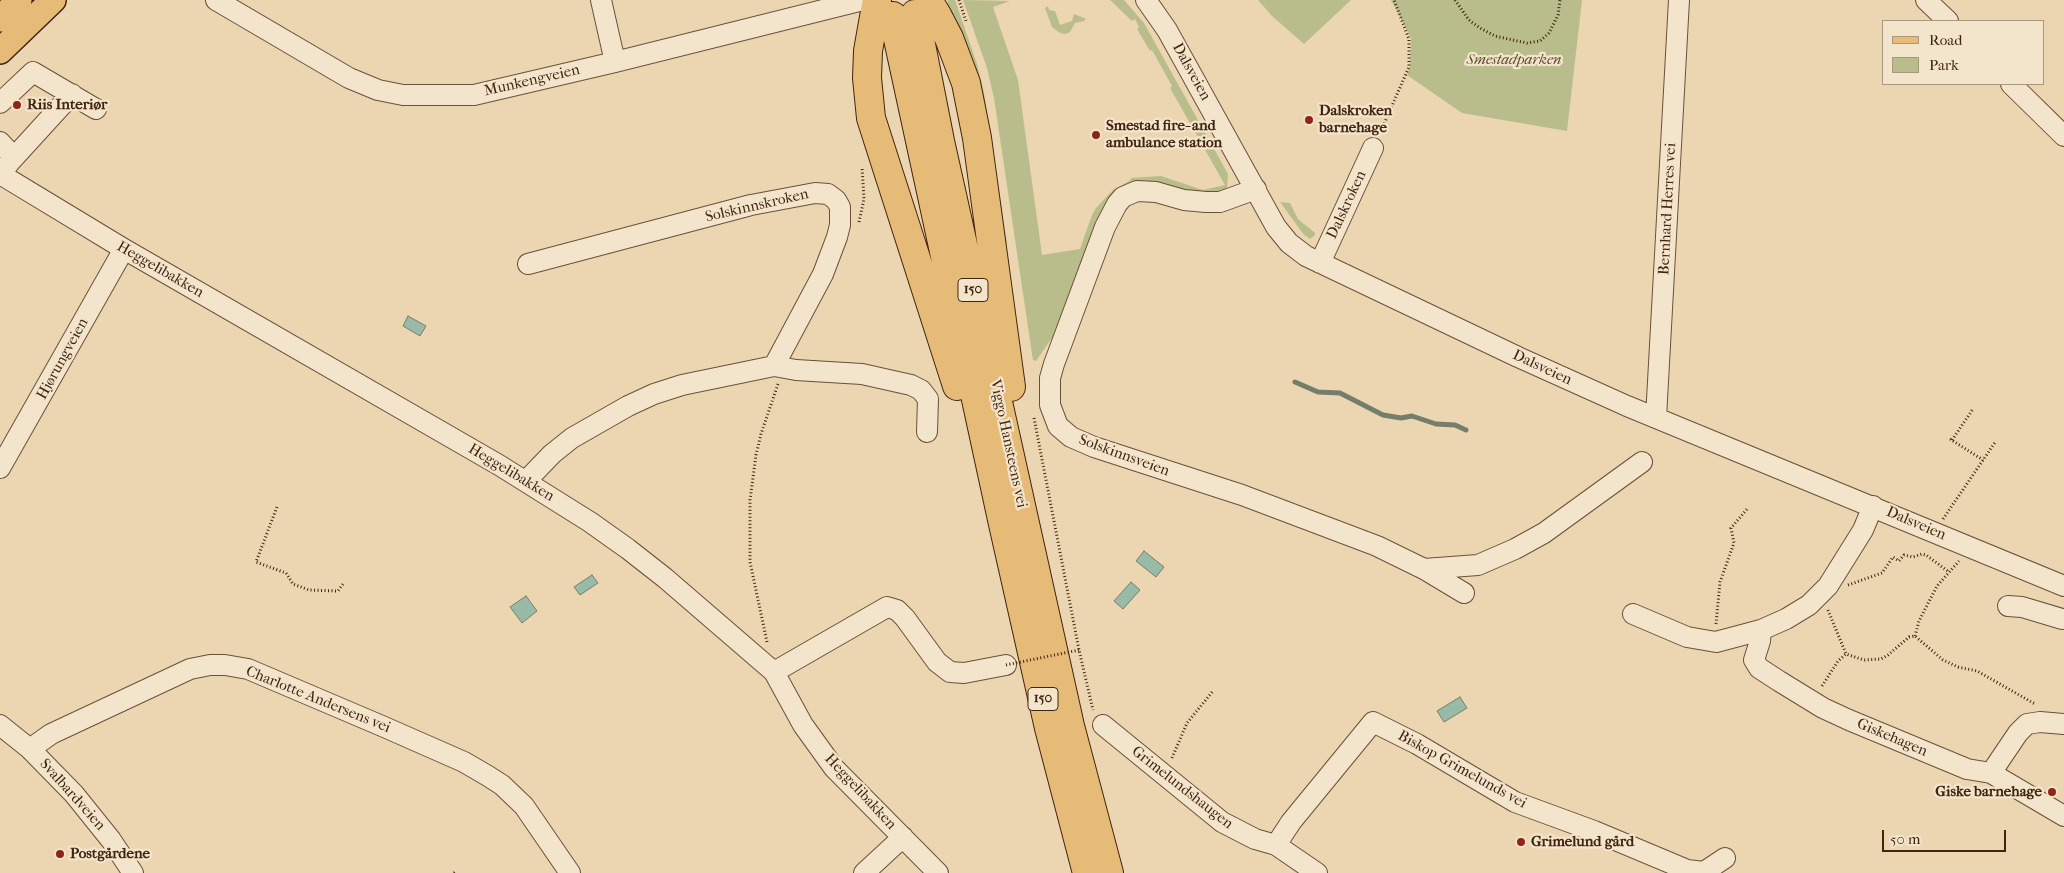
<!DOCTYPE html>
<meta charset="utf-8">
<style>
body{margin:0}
#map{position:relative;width:2064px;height:873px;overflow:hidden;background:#ecd6b1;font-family:"IM FELL French Canon",serif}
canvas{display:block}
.legend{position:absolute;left:1882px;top:20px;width:162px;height:65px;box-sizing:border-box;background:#f3e4cc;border:1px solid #ab9780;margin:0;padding:6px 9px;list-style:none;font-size:15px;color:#40240f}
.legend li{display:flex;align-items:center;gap:10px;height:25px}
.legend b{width:25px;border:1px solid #ab9780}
.scale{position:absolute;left:1882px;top:830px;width:124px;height:22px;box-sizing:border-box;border:2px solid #40240f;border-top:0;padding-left:6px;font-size:15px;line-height:18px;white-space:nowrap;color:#40240f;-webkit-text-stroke:4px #f3e4cc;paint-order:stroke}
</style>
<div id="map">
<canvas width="2064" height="873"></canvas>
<ul class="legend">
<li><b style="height:6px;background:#e6bb78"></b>Road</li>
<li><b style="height:14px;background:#b8bd8b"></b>Park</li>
</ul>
<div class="scale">50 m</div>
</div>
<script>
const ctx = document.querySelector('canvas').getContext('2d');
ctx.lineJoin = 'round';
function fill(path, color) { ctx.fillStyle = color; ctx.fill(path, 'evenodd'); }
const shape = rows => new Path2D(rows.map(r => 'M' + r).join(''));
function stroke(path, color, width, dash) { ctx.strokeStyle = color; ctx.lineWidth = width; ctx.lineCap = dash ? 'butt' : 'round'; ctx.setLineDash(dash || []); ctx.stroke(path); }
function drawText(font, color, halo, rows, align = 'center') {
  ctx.font = font + ' "IM FELL French Canon",serif'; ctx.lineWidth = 4.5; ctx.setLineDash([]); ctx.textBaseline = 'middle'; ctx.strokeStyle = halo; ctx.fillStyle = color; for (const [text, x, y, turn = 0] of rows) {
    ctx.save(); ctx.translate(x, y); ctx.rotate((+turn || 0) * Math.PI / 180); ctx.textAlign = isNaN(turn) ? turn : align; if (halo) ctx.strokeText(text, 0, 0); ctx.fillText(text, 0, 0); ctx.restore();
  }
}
fill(shape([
 [948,0,955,0,977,64,984,93,1007,243,1005,251,946,10],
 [963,0,1010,1,993,7,1018,80,1042,255,1080,249,1092,215,1096,208,1113,190,1131,180,1131,178,1161,176,1203,190,1225,185,1170,88,1172,86,1152,50,1150,51,1137,29,1139,27,1135,19,1132,21,1110,0,1124,0,1144,23,1228,174,1227,189,1212,194,1132,185,1059,328,1036,361,1033,360,1032,354,994,98,987,68],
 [1258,0,1351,0,1304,44,1272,16],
 [1391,0,1582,0,1567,131,1462,113,1407,75,1410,66,1411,38],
 [1048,6,1049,10,1055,11,1060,25,1072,21,1074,14,1086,19,1084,21,1075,23,1070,32,1066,34,1060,33,1052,27,1045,8],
 [1280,202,1290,203,1298,219,1315,233,1315,235,1310,239,1304,235]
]), '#b8bd8b');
const water = shape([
 [408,316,426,326,420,336,403,326,408,316],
 [1144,551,1164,567,1156,577,1136,561,1144,551],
 [592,575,598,583,580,595,574,587,592,575],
 [1131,582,1140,590,1123,609,1114,601,1131,582],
 [526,596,537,611,522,623,510,607,526,596],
 [1460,697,1467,708,1444,722,1437,711,1460,697]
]);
fill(water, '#99baa7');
stroke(water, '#757e6a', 1);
stroke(shape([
 [1295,382,1318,392,1340,393,1383,415,1401,418,1412,416,1436,424,1455,425,1466,430]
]), '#757e6a', 5);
const minor = shape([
 [216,0,349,78,378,90,403,95,474,95,615,62,863,0],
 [601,0,615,62],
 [1146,0,1167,30,1276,227,1289,243,1306,256,1518,357,1627,406,2064,586],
 [1926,0,1948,21],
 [2011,84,2064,136],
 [0,103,33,72,96,109],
 [0,142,14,157],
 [0,174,124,249,499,465,590,522,628,549,665,578,774,672,803,725,834,768,938,873],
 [1,174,9,163,72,94],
 [1256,189,1220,202,1206,202,1184,200,1156,192,1137,191,1123,197,1117,204,1105,227,1054,364,1050,378,1050,405,1058,426,1071,437,1094,447,1242,495,1377,546,1424,569,1464,593],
 [1320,263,1373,148],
 [528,264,751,205,815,193,828,194,836,200,840,207,840,225,837,237,823,274,774,366],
 [1656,418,1679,0],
 [0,468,124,249],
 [526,481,552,454,572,438,628,406,654,394,682,385,774,366,796,370,862,374,911,385,921,390,928,399,927,432],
 [1424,569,1478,565,1515,549,1544,533,1642,462],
 [2008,606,2022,607,2062,619],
 [1633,614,1687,637,1716,642,1761,630,1786,619,1809,605,1828,586,1863,530,1873,506],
 [1761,630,1760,641,1754,660,1759,668,1779,681,1823,708,1849,720,1967,769,1991,773,2064,816],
 [774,672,887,607,897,610,905,618,937,662,950,672,964,673,1006,665],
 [0,725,30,749,74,794,111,840,133,873],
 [1103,725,1222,822,1255,839,1276,845,1317,873],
 [30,749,51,734,190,669,210,665,225,665,248,669,382,726,464,762,488,776,502,785,524,806,570,873],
 [1991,773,2018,733,2027,724,2040,722,2064,724],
 [1276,845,1291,822,1373,722,1417,744,1515,802,1594,831,1687,870,1704,872,1725,858],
 [864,873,903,837]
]);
const major = shape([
 [0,19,19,0],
 [0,51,53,0]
]);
const highway = shape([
 [877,0,868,51,867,78,871,118,957,386],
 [928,0,937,15,949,38,966,83,977,138,1011,387],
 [915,14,940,141,1070,726,1109,873],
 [893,16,1003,524,1049,728,1087,873]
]);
stroke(minor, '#6b5038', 22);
stroke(major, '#40240f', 28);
stroke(highway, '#40240f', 30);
stroke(shape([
 [959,0,966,21],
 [1455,0,1469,20,1480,28,1495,36,1527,43,1540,41,1549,33,1558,15,1560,0],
 [1380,133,1409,67,1409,39,1394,0],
 [859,222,864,199,862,167],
 [1034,418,1079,650,1093,710],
 [1950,439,1983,460],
 [1952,440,1973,409],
 [277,507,256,562,286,573,293,584,309,590,338,591,343,584],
 [1943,519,1996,441],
 [1848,585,1882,573,1893,557,1899,561,1904,555,1913,557,1922,554,1926,555,1949,572],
 [1828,610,1846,654],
 [1716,624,1720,582,1734,543,1731,528,1748,508],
 [1915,636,1919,621,1937,586,1959,561],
 [767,642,750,562,750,500,756,455,761,434,778,384],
 [1822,686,1838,661,1846,654,1864,660,1881,659,1888,655,1909,637,1915,636,1943,660,1958,667,1977,671,2035,704],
 [1172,758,1187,723,1213,691],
 [454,873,455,872]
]), '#40240f', 3, [1, 2.5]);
stroke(minor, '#f3e4cc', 20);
stroke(major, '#e6bb78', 25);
stroke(highway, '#e6bb78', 28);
stroke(shape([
 [1006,665,1079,650]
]), '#40240f', 3, [1, 2.5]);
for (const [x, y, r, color] of [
 [17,105,5,"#8f2418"],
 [1309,120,5,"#8f2418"],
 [1096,135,5,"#8f2418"],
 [2052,792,5,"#8f2418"],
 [1521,842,5,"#8f2418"],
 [60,854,5,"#8f2418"]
]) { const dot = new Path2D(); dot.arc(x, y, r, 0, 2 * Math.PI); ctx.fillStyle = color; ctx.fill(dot); stroke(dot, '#f3e4cc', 2); }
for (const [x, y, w] of [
 [973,290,30],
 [1043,699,30]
]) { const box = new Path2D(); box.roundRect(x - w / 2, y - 11.5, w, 23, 4); ctx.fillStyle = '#f3e4cc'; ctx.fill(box); stroke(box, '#40240f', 1); }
drawText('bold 14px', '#40240f', null, [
 ["150",973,290],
 ["150",1043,699]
]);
drawText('italic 15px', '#5e4a2e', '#f3e4cc', [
 ["Smestadparken",1514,60]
]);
drawText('15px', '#40240f', '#f3e4cc', [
 ["Dalsveien",1191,72,61],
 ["Munkengveien",532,81,-13],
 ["Dalskroken",1347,205,-65],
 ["Solskinnskroken",757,206,-13],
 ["Bernhard Herres vei",1668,209,-87],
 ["Heggelibakken",160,270,30],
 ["Hjørungveien",63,359,-61],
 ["Dalsveien",1542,368,25],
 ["Viggo Hansteens vei",1008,444,78],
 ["Solskinnsveien",1124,456,20],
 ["Heggelibakken",511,473,31],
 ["Dalsveien",1916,524,23],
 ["Charlotte Andersens vei",318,700,22],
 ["Giskehagen",1892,738,23],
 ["Biskop Grimelunds vei",1462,770,29],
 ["Grimelundshaugen",1182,788,38],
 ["Heggelibakken",860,792,47],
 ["Svalbardveien",72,795,48]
]);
drawText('bold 15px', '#40240f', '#f3e4cc', [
 ["Riis Interiør",27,105],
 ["Dalskroken",1319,111],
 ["barnehage",1319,128],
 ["Smestad fire- and",1106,126],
 ["ambulance station",1106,143],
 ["Giske barnehage",2042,792,"right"],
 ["Grimelund gård",1531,842],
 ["Postgårdene",70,854]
], 'left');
</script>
